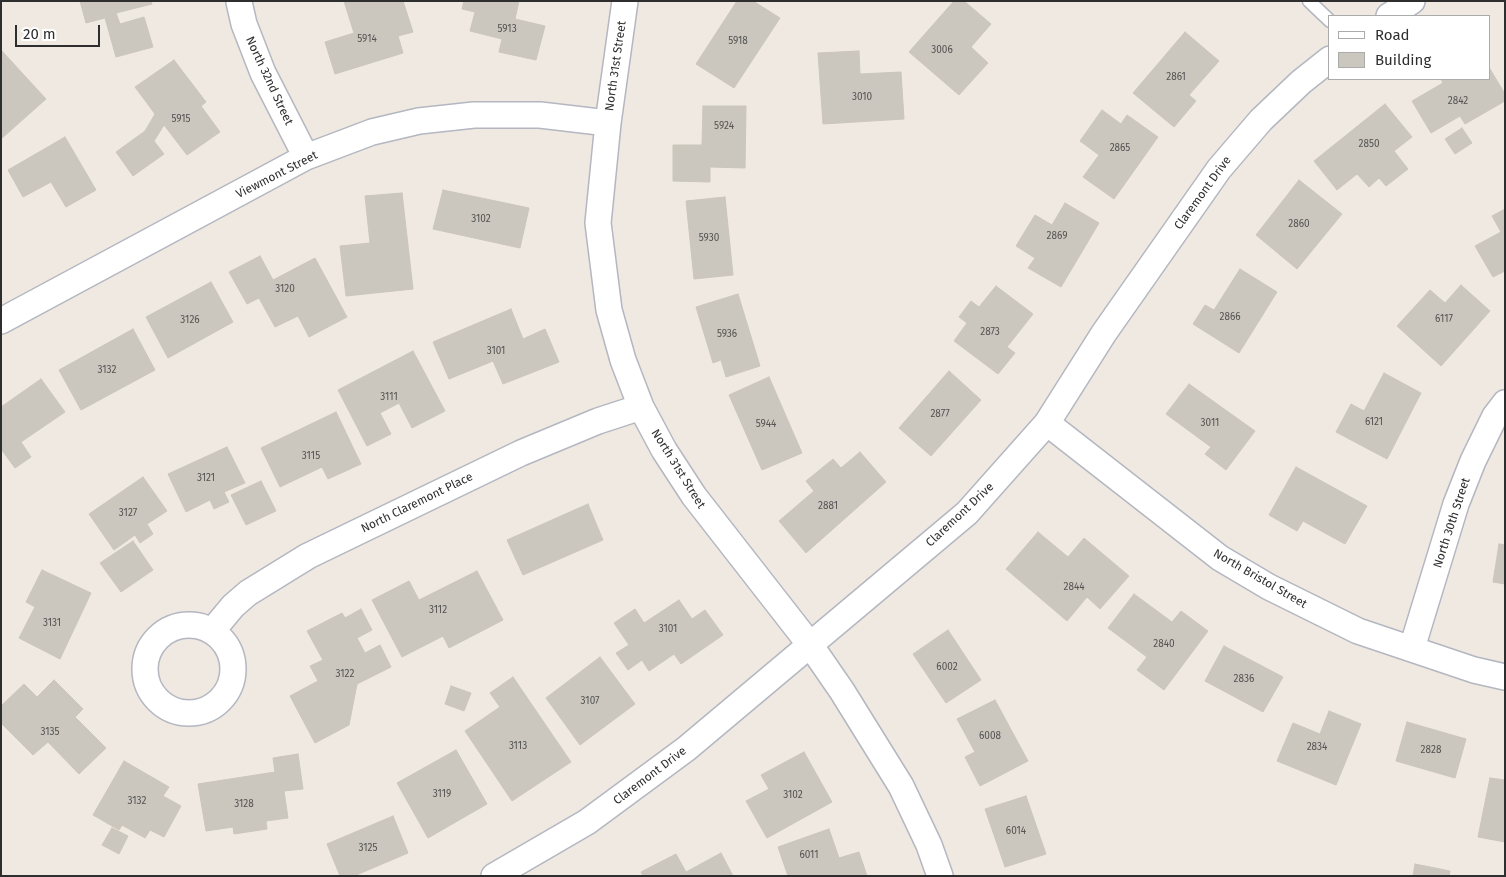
<!DOCTYPE html>
<style>
body{margin:0}
#map{position:relative;width:1506px;height:877px;overflow:hidden;background:#efe9e1;font-family:"Fira Sans",sans-serif}
canvas{display:block}
.frame{position:absolute;inset:0;border:2px solid #2e2e2e;pointer-events:none}
.legend{position:absolute;left:1328px;top:15px;width:162px;height:65px;box-sizing:border-box;background:#fff;border:1px solid #ababab;margin:0;padding:6px 9px;list-style:none;font-size:15px;color:#2e2e2e}
.legend li{display:flex;align-items:center;gap:10px;height:25px}
.legend b{width:25px;border:1px solid #ababab}
.scale{position:absolute;left:15px;top:25px;width:85px;height:22px;box-sizing:border-box;border:2px solid #2e2e2e;border-top:0;padding-left:6px;font-size:15px;line-height:18px;white-space:nowrap;color:#2e2e2e;-webkit-text-stroke:4px #fff;paint-order:stroke}
</style>
<div id="map">
<canvas width="1506" height="877"></canvas>
<div class="frame"></div>
<ul class="legend">
<li><b style="height:6px;background:#fff"></b>Road</li>
<li><b style="height:14px;background:#cbc7bf"></b>Building</li>
</ul>
<div class="scale">20 m</div>
</div>
<script>
const ctx = document.querySelector('canvas').getContext('2d');
ctx.lineJoin = 'round';
function fill(path, color) { ctx.fillStyle = color; ctx.fill(path, 'evenodd'); }
const shape = rows => new Path2D(rows.map(r => 'M' + r).join(''));
function stroke(path, color, width, dash) { ctx.strokeStyle = color; ctx.lineWidth = width; ctx.lineCap = dash ? 'butt' : 'round'; ctx.setLineDash(dash || []); ctx.stroke(path); }
function drawText(font, color, halo, rows, align = 'center') {
  ctx.font = font + ' "Fira Sans",sans-serif'; ctx.lineWidth = 4; ctx.setLineDash([]); ctx.textBaseline = 'middle'; ctx.strokeStyle = halo; ctx.fillStyle = color; for (const [text, x, y, turn = 0] of rows) {
    ctx.save(); ctx.translate(x, y); ctx.rotate((+turn || 0) * Math.PI / 180); ctx.textAlign = isNaN(turn) ? turn : align; if (halo) ctx.strokeText(text, 0, 0); ctx.fillText(text, 0, 0); ctx.restore();
  }
}
const building = shape([
 [80,1,151,1,152,4,116,13,120,24,144,17,153,47,116,57,105,18,86,23,80,1],
 [344,1,403,1,413,32,398,36,403,53,335,74,325,42,354,33,344,1],
 [464,1,519,1,515,19,545,26,536,60,499,52,502,39,470,31,475,12,462,9,464,1],
 [737,1,753,1,780,18,734,88,696,64,737,1],
 [954,1,964,1,991,24,971,47,988,63,959,95,909,52,954,1],
 [1185,32,1219,61,1189,95,1196,101,1174,127,1133,93,1185,32],
 [1,50,46,99,1,139,1,50],
 [859,51,860,74,901,72,904,119,823,124,818,53,859,51],
 [174,60,206,102,201,106,220,132,187,155,164,125,154,141,164,154,133,176,116,152,145,131,155,114,135,87,174,60],
 [1490,69,1505,94,1505,101,1465,124,1460,116,1431,133,1412,101,1443,83,1441,79,1490,79,1490,69],
 [1385,104,1412,137,1394,151,1408,169,1386,186,1379,178,1369,187,1357,174,1337,190,1314,161,1385,104],
 [703,106,746,106,745,168,710,167,710,182,673,181,673,145,702,145,703,106],
 [1102,110,1121,124,1127,115,1158,137,1114,199,1083,177,1099,155,1080,141,1102,110],
 [1462,128,1472,143,1455,154,1445,139,1462,128],
 [65,137,96,190,66,207,51,182,23,197,8,170,65,137],
 [1299,180,1342,214,1297,269,1256,235,1299,180],
 [443,190,529,208,520,248,433,229,443,190],
 [402,193,413,289,346,296,340,246,370,243,365,196,402,193],
 [725,197,733,275,694,279,686,201,725,197],
 [1065,203,1099,223,1061,287,1028,268,1035,258,1016,246,1035,215,1052,225,1065,203],
 [1505,209,1505,271,1493,277,1475,246,1501,232,1492,216,1505,209],
 [260,256,273,280,315,258,347,317,309,337,298,316,275,327,259,298,247,304,229,272,260,256],
 [1240,269,1277,292,1239,353,1193,324,1205,305,1214,310,1240,269],
 [211,282,233,322,168,358,146,317,211,282],
 [1461,285,1490,311,1441,366,1397,326,1430,290,1445,303,1461,285],
 [996,286,1033,314,1007,347,1015,353,998,374,954,341,967,323,959,317,971,301,979,307,996,286],
 [738,294,760,366,726,377,721,360,713,363,696,307,738,294],
 [511,309,523,339,545,329,559,362,503,384,493,361,449,379,433,342,511,309],
 [133,329,155,370,81,410,59,370,133,329],
 [413,351,445,411,412,428,399,403,380,413,391,434,367,446,338,390,413,351],
 [949,371,981,400,931,456,899,428,949,371],
 [1384,373,1421,393,1387,459,1336,432,1351,404,1364,411,1384,373],
 [769,377,802,453,762,470,729,395,769,377],
 [41,379,65,412,21,442,31,457,15,468,1,449,1,407,41,379],
 [1189,384,1255,431,1226,470,1205,454,1211,447,1166,414,1189,384],
 [336,412,361,464,328,479,322,467,280,487,261,448,336,412],
 [227,447,245,483,224,492,229,502,214,509,210,500,186,512,168,474,227,447],
 [860,452,886,482,806,553,779,521,814,491,806,481,833,459,841,468,860,452],
 [1296,467,1367,506,1345,544,1303,521,1297,531,1269,515,1296,467],
 [143,477,167,511,147,524,153,534,140,543,135,535,114,550,89,514,143,477],
 [261,481,276,511,246,525,231,495,261,481],
 [588,504,603,540,523,575,507,540,588,504],
 [1038,532,1068,557,1084,538,1129,576,1100,609,1087,597,1067,621,1006,569,1038,532],
 [133,541,153,570,121,592,100,563,133,541],
 [1499,544,1505,545,1505,584,1493,582,1499,544],
 [42,570,91,593,60,659,19,638,35,607,26,602,42,570],
 [477,571,503,620,449,648,443,636,402,657,372,600,409,581,419,600,477,571],
 [1134,594,1172,622,1181,611,1208,631,1164,690,1137,670,1147,657,1108,628,1134,594],
 [679,600,692,619,705,610,723,635,681,664,674,654,649,671,642,660,628,670,616,653,629,645,614,623,635,609,644,623,679,600],
 [361,609,372,630,357,638,365,653,380,645,391,667,357,684,349,725,315,743,290,696,318,681,310,666,323,660,307,631,342,613,345,618,361,609],
 [948,630,981,680,946,703,913,654,948,630],
 [1224,646,1283,677,1263,712,1205,681,1224,646],
 [600,657,635,704,580,745,546,698,600,657],
 [513,677,571,762,512,801,465,731,500,707,490,693,513,677],
 [54,680,83,709,75,717,106,748,79,774,48,742,33,755,1,723,1,706,24,684,37,697,54,680],
 [451,686,471,693,464,711,445,704,451,686],
 [995,700,1028,761,980,786,965,757,975,752,957,719,995,700],
 [1329,711,1361,724,1336,785,1277,761,1293,723,1320,734,1329,711],
 [1407,722,1466,739,1455,778,1396,761,1407,722],
 [456,750,487,804,428,838,397,783,456,750],
 [804,752,832,802,767,838,746,801,769,789,761,775,804,752],
 [298,754,303,789,284,791,288,818,266,821,267,829,234,834,233,827,206,831,198,784,275,772,273,758,298,754],
 [124,761,169,787,163,796,181,806,164,837,150,830,145,838,122,825,119,830,93,815,124,761],
 [1490,778,1505,780,1505,842,1478,837,1490,778],
 [1026,796,1046,854,1005,867,985,809,1026,796],
 [393,816,408,853,354,876,340,876,327,844,393,816],
 [112,828,128,836,119,854,102,845,112,828],
 [829,829,839,858,859,852,867,876,788,876,778,847,829,829],
 [721,853,733,876,643,876,641,872,676,854,686,872,721,853],
 [1415,864,1450,871,1449,876,1413,876,1415,864]
]);
fill(building, '#cbc7bf');
stroke(building, '#cbc5ba', 1);
const service = shape([
 [1309,1,1330,21]
]);
const minor = shape([
 [625,1,608,123,598,223,609,310,623,360,641,407,664,450,694,496,811,646,842,691,901,786,929,845,940,876],
 [239,2,244,24,263,73,306,157],
 [1389,16,1412,1],
 [1,321,306,157,372,132,419,121,474,115,540,115,608,123],
 [1047,423,1220,558,1269,587,1358,631,1474,670,1505,677],
 '145 669a44 44 0 1 1 88 0a44 44 0 1 1-88 0Z',
 [214,632,218,624,233,606,248,593,308,556,521,453,598,421,641,407],
 [1412,648,1456,504,1473,461,1495,416,1505,403],
 [494,876,587,822,686,749,967,513,1047,423,1104,333,1219,169,1261,120,1301,82,1330,59]
]);
stroke(service, '#b4b7c1', 15);
stroke(minor, '#b4b7c1', 28);
stroke(service, '#fff', 12);
stroke(minor, '#fff', 25);
drawText('10px', '#555452', null, [
 ["5913",507,29],
 ["5914",367,39],
 ["5918",738,41],
 ["3006",942,50],
 ["2861",1176,77],
 ["3010",862,97],
 ["2842",1458,101],
 ["5915",181,119],
 ["5924",724,126],
 ["2850",1369,144],
 ["2865",1120,148],
 ["3102",481,219],
 ["2860",1299,224],
 ["2869",1057,236],
 ["5930",709,238],
 ["3120",285,289],
 ["2866",1230,317],
 ["6117",1444,319],
 ["3126",190,320],
 ["2873",990,332],
 ["5936",727,334],
 ["3101",496,351],
 ["3132",107,370],
 ["3111",389,397],
 ["2877",940,414],
 ["6121",1374,422],
 ["3011",1210,423],
 ["5944",766,424],
 ["3115",311,456],
 ["3121",206,478],
 ["2881",828,506],
 ["3127",128,513],
 ["2844",1074,587],
 ["3112",438,610],
 ["3131",52,623],
 ["3101",668,629],
 ["2840",1164,644],
 ["6002",947,667],
 ["3122",345,674],
 ["2836",1244,679],
 ["3107",590,701],
 ["3135",50,732],
 ["6008",990,736],
 ["3113",518,746],
 ["2834",1317,747],
 ["2828",1431,750],
 ["3119",442,794],
 ["3102",793,795],
 ["3132",137,801],
 ["3128",244,804],
 ["6014",1016,831],
 ["3125",368,848],
 ["6011",809,855]
]);
drawText('12px', '#2e2e2e', '#fff', [
 ["North 31st Street",616,66,-82],
 ["North 32nd Street",269,81,65],
 ["Viewmont Street",277,175,-27],
 ["Claremont Drive",1203,193,-54],
 ["North 31st Street",678,469,58],
 ["North Claremont Place",417,503,-26],
 ["Claremont Drive",960,515,-43],
 ["North 30th Street",1452,523,-72],
 ["North Bristol Street",1260,579,30],
 ["Claremont Drive",650,776,-37]
]);
</script>
